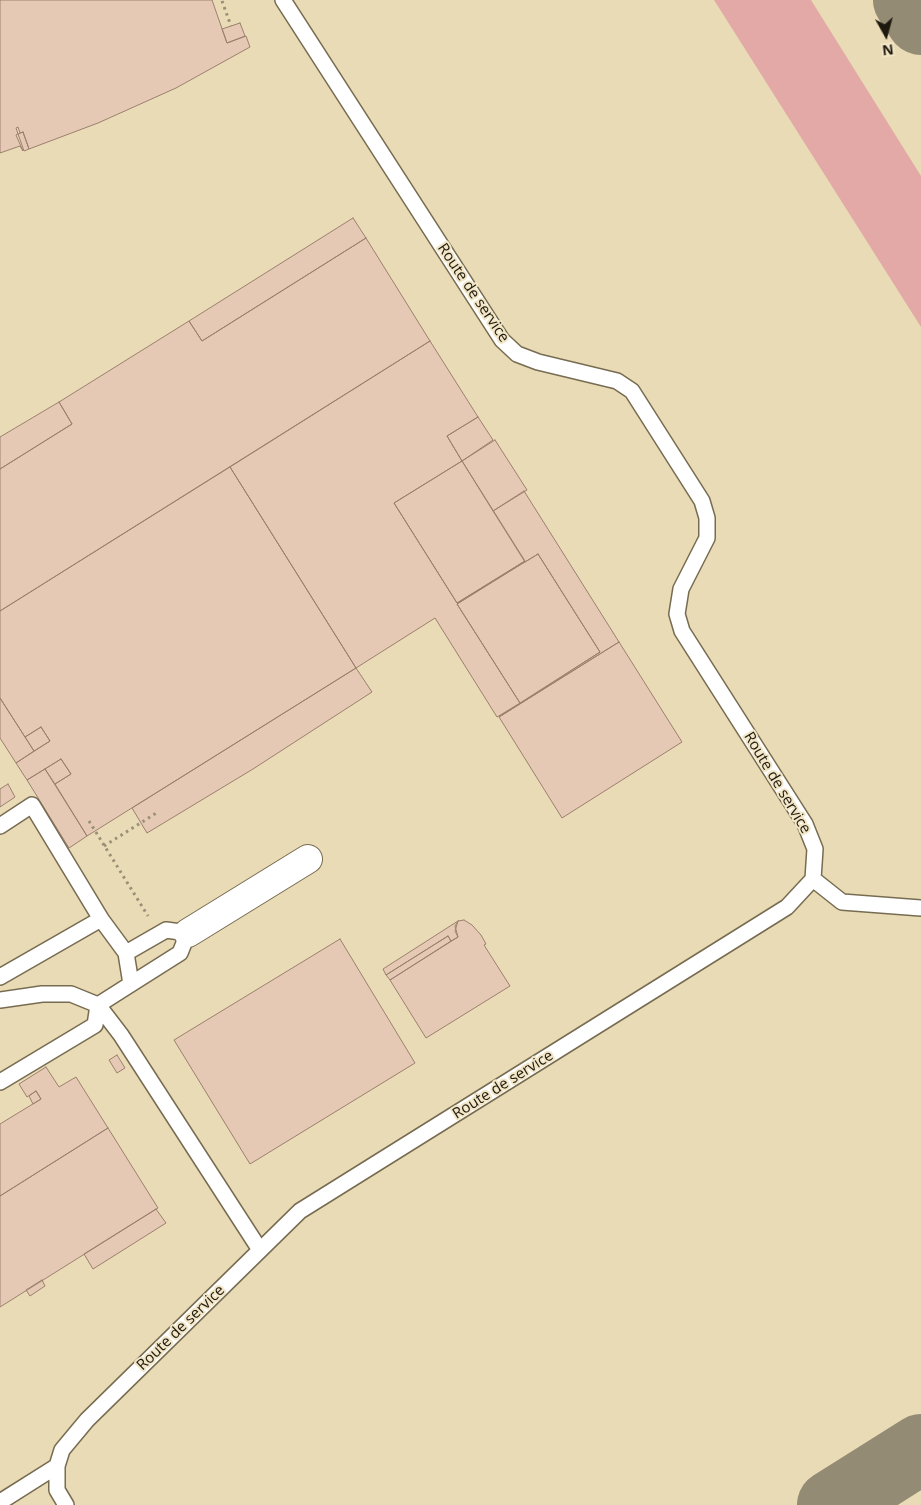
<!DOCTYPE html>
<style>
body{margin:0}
#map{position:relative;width:921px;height:1505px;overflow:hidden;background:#f2e6c7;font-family:"Open Sans",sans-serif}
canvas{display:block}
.north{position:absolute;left:861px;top:10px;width:50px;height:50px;-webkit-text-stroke:4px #f2e6c7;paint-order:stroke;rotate:173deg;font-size:14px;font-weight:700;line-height:20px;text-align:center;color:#1e190e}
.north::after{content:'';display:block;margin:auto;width:18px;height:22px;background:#1e190e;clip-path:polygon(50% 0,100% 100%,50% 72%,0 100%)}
</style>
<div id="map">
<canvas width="921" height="1505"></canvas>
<div class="north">N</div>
</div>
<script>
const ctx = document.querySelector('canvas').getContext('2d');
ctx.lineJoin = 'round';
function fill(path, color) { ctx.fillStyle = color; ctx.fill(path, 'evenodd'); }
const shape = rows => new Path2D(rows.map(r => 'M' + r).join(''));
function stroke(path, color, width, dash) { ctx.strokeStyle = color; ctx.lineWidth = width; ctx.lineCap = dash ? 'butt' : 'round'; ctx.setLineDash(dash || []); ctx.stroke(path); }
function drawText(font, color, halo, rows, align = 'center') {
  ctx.font = font + ' "Open Sans",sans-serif'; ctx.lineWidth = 4; ctx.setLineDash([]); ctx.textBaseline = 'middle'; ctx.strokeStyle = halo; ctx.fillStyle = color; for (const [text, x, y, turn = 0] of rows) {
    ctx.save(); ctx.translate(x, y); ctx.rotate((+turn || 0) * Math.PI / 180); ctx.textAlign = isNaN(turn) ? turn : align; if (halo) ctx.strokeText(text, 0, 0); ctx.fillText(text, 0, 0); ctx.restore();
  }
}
fill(shape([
 [0,0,921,0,921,1505,0,1505]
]), '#e9dbb5');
fill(shape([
 [714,0,811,0,921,176,921,327]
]), '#e2a9a7');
stroke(shape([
 [908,0,921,20],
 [832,1505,921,1449]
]), '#948b75', 70);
const building = shape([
 [0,0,212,0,227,43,246,36,250,47,176,88,98,123,29,149,23,132,20,133,18,127,16,128,18,134,16,135,23,151,20,146,0,153,0,0],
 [240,23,245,36,227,43,222,29,240,23],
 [23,132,29,149,24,151,18,134,23,132],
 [353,218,366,238,202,341,189,321,353,218],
 [366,238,430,341,0,611,0,469,72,424,59,402,189,321,202,341,366,238],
 [430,341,478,417,447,436,462,461,394,503,457,603,525,561,457,604,520,703,497,717,435,618,356,668,230,467,430,341],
 [59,402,72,424,0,469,0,437,59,402],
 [478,417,493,440,462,461,447,436,478,417],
 [495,440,527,490,493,511,462,461,495,440],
 [462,461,525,561,457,603,394,503,462,461],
 [230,467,356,668,87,836,55,784,71,774,61,759,27,780,16,763,50,741,41,727,25,737,0,698,0,611,230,467],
 [524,491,619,642,499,717,600,652,538,554,525,562,493,511,524,491],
 [538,554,600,652,520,703,457,604,538,554],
 [619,642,682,742,562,818,499,717,619,642],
 [356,668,372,692,253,769,147,833,132,808,356,668],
 [0,698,34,751,16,763,0,738,0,698],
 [41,727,50,741,34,751,25,737,41,727],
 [61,759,71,774,55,784,45,769,61,759],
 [45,769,87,836,69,848,27,780,45,769],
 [8,784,15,797,0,807,0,789,8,784],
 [464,920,472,925,481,935,486,944,484,945,510,986,426,1038,390,980,458,937,455,926,458,921,464,920],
 [458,921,455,931,458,937,451,941,448,936,386,975,383,969,458,921],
 [448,936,451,941,390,980,386,975,448,936],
 [340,939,415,1063,250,1164,174,1040,340,939],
 [117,1055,125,1068,117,1073,109,1060,117,1055],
 [46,1067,59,1087,76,1077,108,1128,0,1196,0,1124,41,1099,36,1091,27,1097,19,1084,46,1067],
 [36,1091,41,1099,33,1104,29,1096,36,1091],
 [108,1128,158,1208,0,1307,0,1196,108,1128],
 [156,1209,166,1223,93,1269,84,1254,156,1209],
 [42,1280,45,1286,30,1296,26,1290,42,1280]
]);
fill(building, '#e6c9b5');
stroke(building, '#9c806e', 1);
const lane = shape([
 [0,826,32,805,101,919],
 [813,879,842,902,921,908],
 [126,953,166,930,188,933,180,953,131,984],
 [0,977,101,919,126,953,131,984,98,1005,95,1025,0,1082],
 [0,1000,42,994,71,994,98,1005,121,1035,260,1250],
 [0,1502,57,1466],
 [66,1505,57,1490,57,1466,62,1450,87,1420,300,1211,787,907,813,879,815,849,805,824,682,631,677,614,681,589,707,538,707,518,702,501,632,391,617,381,538,362,517,354,502,340,283,0]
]);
const street = shape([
 [188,933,308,859]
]);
stroke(lane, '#776c51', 18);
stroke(street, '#776c51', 30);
stroke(shape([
 [222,1,231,26],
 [89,821,148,916],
 [104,846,158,812]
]), '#999079', 3, [2.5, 4]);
stroke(lane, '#fff', 15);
stroke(street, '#fff', 28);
drawText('15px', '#1e190e', '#f2e6c7', [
 ["Route de service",473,293,56],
 ["Route de service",777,783,59],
 ["Route de service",503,1085,-32],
 ["Route de service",181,1328,-44]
]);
</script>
